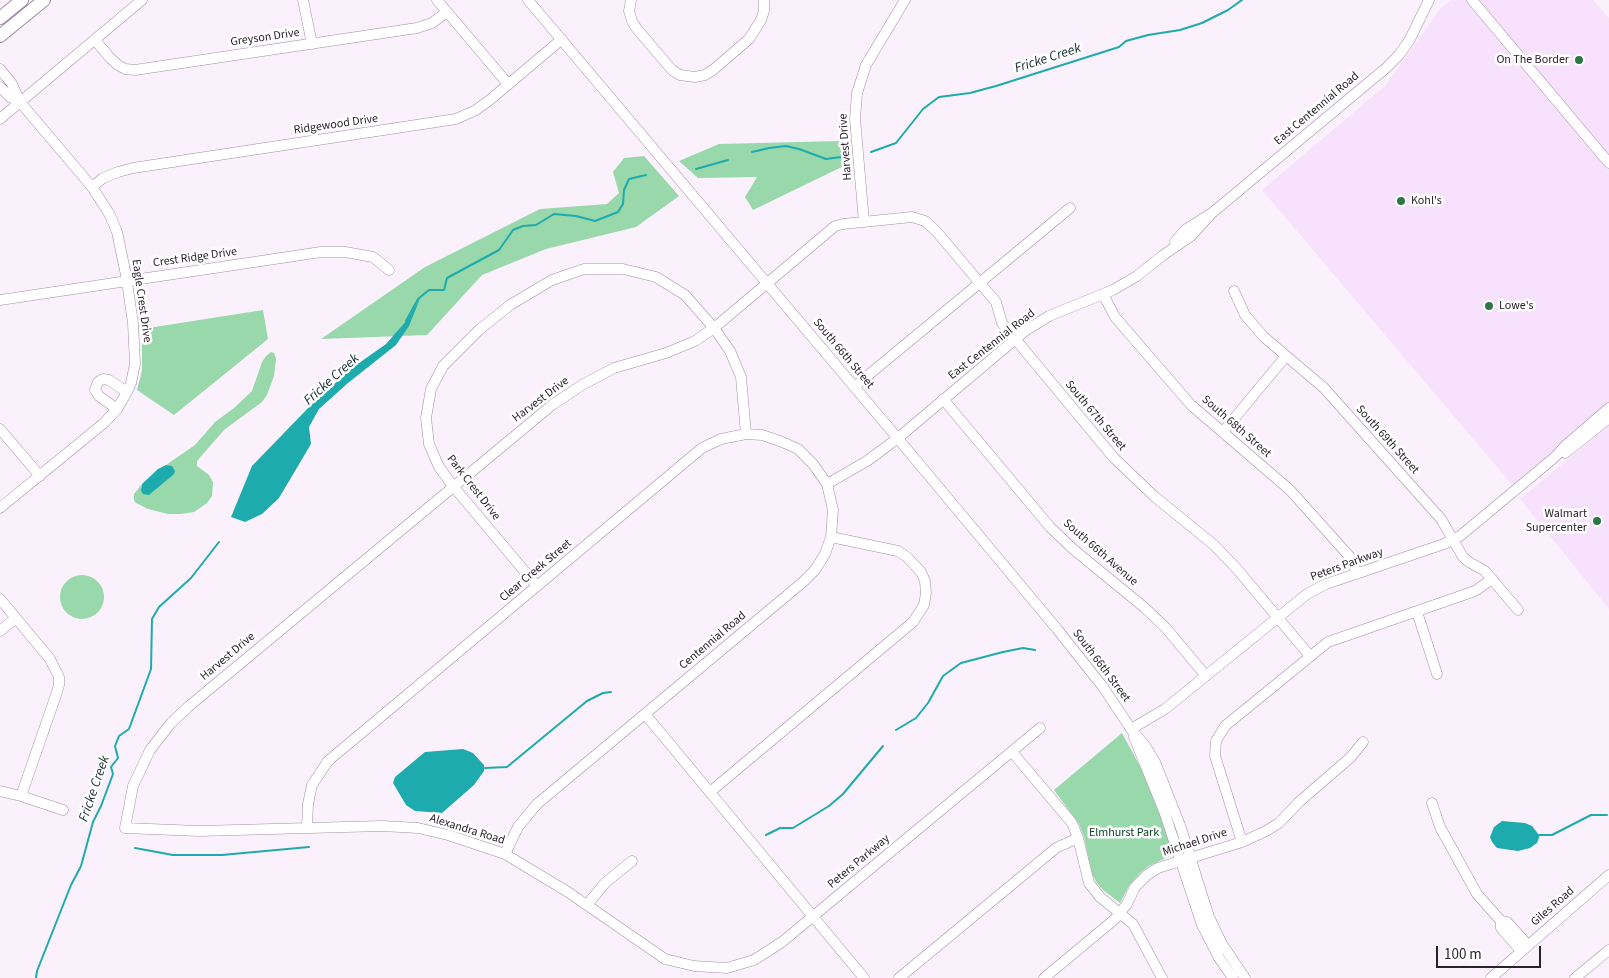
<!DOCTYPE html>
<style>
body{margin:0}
#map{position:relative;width:1609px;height:978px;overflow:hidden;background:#fbf1fd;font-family:"Source Sans 3",sans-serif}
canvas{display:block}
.scale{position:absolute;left:1436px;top:946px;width:105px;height:22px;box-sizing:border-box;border:2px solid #2a212c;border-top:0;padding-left:6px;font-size:15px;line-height:18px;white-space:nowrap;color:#2a212c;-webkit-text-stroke:4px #fff;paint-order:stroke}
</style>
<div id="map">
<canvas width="1609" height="978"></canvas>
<div class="scale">100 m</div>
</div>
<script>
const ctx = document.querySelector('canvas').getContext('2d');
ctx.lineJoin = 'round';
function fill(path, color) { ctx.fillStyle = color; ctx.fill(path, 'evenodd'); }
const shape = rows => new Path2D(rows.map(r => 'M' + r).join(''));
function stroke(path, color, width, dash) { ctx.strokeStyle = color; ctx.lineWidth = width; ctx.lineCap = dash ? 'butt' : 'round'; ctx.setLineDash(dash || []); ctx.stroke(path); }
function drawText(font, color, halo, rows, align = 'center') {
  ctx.font = font + ' "Source Sans 3",sans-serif'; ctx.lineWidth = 5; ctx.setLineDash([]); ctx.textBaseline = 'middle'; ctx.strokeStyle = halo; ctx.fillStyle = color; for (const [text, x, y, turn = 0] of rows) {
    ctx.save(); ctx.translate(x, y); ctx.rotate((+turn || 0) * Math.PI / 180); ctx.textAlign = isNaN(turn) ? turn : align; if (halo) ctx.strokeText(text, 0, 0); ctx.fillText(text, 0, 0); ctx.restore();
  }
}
fill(shape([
 [1451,0,1593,0,1609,18,1609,404,1514,487,1262,190,1386,85,1440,9],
 [1609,425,1609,609,1520,499]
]), '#f8e1fd');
fill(shape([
 [839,141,848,164,753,210,745,197,757,177,698,178,679,161,719,144],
 [644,156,679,196,636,227,546,249,482,275,427,335,321,339,425,267,540,209,607,204,619,193,613,172,624,158],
 [263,310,268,339,174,415,137,390,142,371,142,329],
 [271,352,274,353,276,359,274,376,267,395,262,402,224,430,197,461,197,466,209,475,213,482,212,496,207,503,194,512,181,514,168,514,148,509,136,503,134,500,134,494,142,484,141,488,169,465,166,465,195,445,215,422,234,408,252,391,262,362,266,356],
 '60 597a22 22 0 1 1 44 0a22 22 0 1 1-44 0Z',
 [1122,733,1142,770,1156,802,1170,844,1172,855,1149,866,1141,872,1129,886,1120,903,1103,890,1097,883,1092,874,1084,837,1079,824,1054,790]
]), '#98d8aa');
fill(shape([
 [421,296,409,326,396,345,348,383,319,409,309,427,311,444,279,498,262,514,245,522,231,517,252,466,312,404,352,368,386,344,408,319],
 [166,465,172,466,175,471,174,474,149,495,143,494,141,491,142,484,158,469],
 [463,749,473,753,484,765,484,771,474,785,442,813,415,811,406,805,393,783,395,777,425,752],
 [1502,821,1525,823,1532,826,1539,835,1539,838,1537,843,1530,848,1518,851,1497,848,1492,842,1490,837,1494,827]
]), '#1eabad');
stroke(shape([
 [752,152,769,148,786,146,799,149,826,159,841,157],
 [871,152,896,143,923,109,939,97,970,93,996,86,1119,47,1126,41,1148,35,1180,30,1202,23,1228,10,1242,0],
 [696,169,728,160],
 [406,321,418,299,429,290,444,290,447,278,499,250,513,230,523,226,536,225,554,214,576,216,595,221,618,212,623,204,624,190,629,179,646,175],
 [896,730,916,718,928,703,943,676,961,663,1003,652,1023,648,1035,650],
 [485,768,507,767,587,701,603,693,611,692],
 [766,835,780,828,793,828,829,806,843,794,883,746],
 [1539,835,1552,835,1591,815,1607,815],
 [135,848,173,855,222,855,309,847],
 [36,978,37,971,71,885,81,866,93,822,101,806,113,774,111,767,118,758,115,746,119,736,129,729,151,669,152,619,159,607,191,578,219,542]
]), '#1eabad', 2);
const minor = shape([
 [303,0,312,44],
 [437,0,508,84],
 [528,0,905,447,1057,629,1103,687,1131,729,1146,747,1155,762,1180,825,1209,917,1222,944,1245,978],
 [631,0,629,11,632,21,637,29,672,70,680,75,695,77,705,75,713,70,749,39,761,20,764,11,764,0],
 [1472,0,1609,163],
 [95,40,110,58,118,65,125,69,135,70,417,28,432,23,447,12],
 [0,69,12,84,20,102,10,97,0,87],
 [0,119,142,0],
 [92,187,103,178,118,172,133,168,456,119,476,110,491,99,562,39],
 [864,222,855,119,857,93,866,65,905,0],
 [1175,242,1185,230,1212,213,1386,68,1399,55,1409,41,1429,0],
 [1234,291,1245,315,1264,337,1324,388,1441,519,1463,557,1469,562,1485,571,1518,610],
 [1103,294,1115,317,1191,405,1290,490,1350,557,1357,574],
 [0,300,321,252,345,252,373,257,389,270],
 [854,387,1070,208],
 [943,399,1050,527,1073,549,1145,608,1165,627,1206,676],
 [117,409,99,396,95,390,98,382,103,379,109,380,127,392],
 [0,429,40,476],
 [1223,432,1286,356],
 [1565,453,1609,418],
 [827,484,867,461,898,438,1025,331,1049,316,1113,290,1137,276,1162,256,1191,236,1212,213],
 [0,508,104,423,117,409,127,392,131,383,135,364,133,323,126,275,117,232,110,215,92,187,20,102],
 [537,586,453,486,439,467,429,444,426,418,431,389,443,366,479,330,510,305,552,280,584,269,623,269,656,277,685,295,714,328,730,351,741,377,746,434],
 [0,599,50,659,59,677,59,685,56,695,21,796],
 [1417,612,1437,674],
 [0,631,16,618],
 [645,714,864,978],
 [1040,728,782,942,754,960,727,968,694,966,665,959,568,892,505,854,448,835,418,828,382,826,199,831,125,828,133,786,150,750,171,723,188,707,552,405,582,385,614,368,666,353,695,341,714,328,828,232,835,226,843,224,912,217,925,221,936,231,996,302,1002,323,1114,458,1155,497,1214,545,1237,569,1310,656],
 [1131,729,1165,709,1307,594,1326,584,1444,544,1460,536,1555,457,1565,446,1609,408],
 [1134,737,1164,811,1202,925,1219,958,1233,978],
 [1012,752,1072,823,1078,838,1089,883,1100,897,1133,924,1162,978],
 [0,791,21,796,63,810],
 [710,792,913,622,924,605,926,593,925,581,921,572,907,557,898,551,831,537],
 [1432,803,1440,827,1477,894,1501,921,1507,922,1528,945],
 [307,827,308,804,312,785,328,761,702,448,721,439,746,434,762,435,780,441,798,449,813,464,827,484,833,510,831,537,825,554,815,570,803,582,537,804,518,827,505,854],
 [1242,842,1215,756,1216,741,1225,726,1328,642,1475,591,1492,579],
 [587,905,605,883,632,861],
 [1501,921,1501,928,1521,951],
 [899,978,1056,848,1078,838],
 [1044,978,1115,919,1127,904,1135,887,1147,875,1158,868,1242,842,1266,831,1279,823,1299,802,1351,757,1363,742],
 [1491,978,1609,875],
 [1575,978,1609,950]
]);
const major = shape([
 [0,18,22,0],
 [0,36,44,0]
]);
stroke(minor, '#a38da8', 11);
stroke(major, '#a38da8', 14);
stroke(minor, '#fff', 10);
stroke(major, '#fff', 12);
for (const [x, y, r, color] of [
 [1579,60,5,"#2b7746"],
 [1401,201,5,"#2b7746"],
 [1489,306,5,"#2b7746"],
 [1597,521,5,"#2b7746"]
]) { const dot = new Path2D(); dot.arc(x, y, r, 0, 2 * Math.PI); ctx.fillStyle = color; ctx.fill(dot); stroke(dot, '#fff', 2); }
drawText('12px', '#2a212c', '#fff', [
 ["Greyson Drive",265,38,-8],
 ["East Centennial Road",1317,109,-40],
 ["Ridgewood Drive",336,125,-8],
 ["Harvest Drive",846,147,-94],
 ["Crest Ridge Drive",195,258,-8],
 ["Eagle Crest Drive",141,301,82],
 ["East Centennial Road",992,345,-38],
 ["South 66th Street",843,354,50],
 ["Harvest Drive",541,400,-37],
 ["South 67th Street",1095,416,50],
 ["South 68th Street",1236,427,41],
 ["South 69th Street",1387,440,48],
 ["Park Crest Drive",473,488,52],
 ["South 66th Avenue",1100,553,41],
 ["Peters Parkway",1347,565,-20],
 ["Clear Creek Street",536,571,-40],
 ["Centennial Road",713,641,-40],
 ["Harvest Drive",228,657,-40],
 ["South 66th Street",1101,666,53],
 ["Alexandra Road",467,830,17],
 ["Michael Drive",1195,843,-18],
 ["Peters Parkway",859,862,-40],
 ["Giles Road",1553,907,-41]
]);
drawText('12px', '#2a212c', '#fff', [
 ["On The Border",1569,60],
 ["Kohl's",1411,201,"left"],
 ["Lowe's",1499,306,"left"],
 ["Walmart",1587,514],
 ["Supercenter",1587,528]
], 'right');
drawText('12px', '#074522', '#fff', [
 ["Elmhurst Park",1124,833]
]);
drawText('italic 14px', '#192e2f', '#fff', [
 ["Fricke Creek",1048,59,-18],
 ["Fricke Creek",332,380,-42],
 ["Fricke Creek",95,789,-71]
]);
</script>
